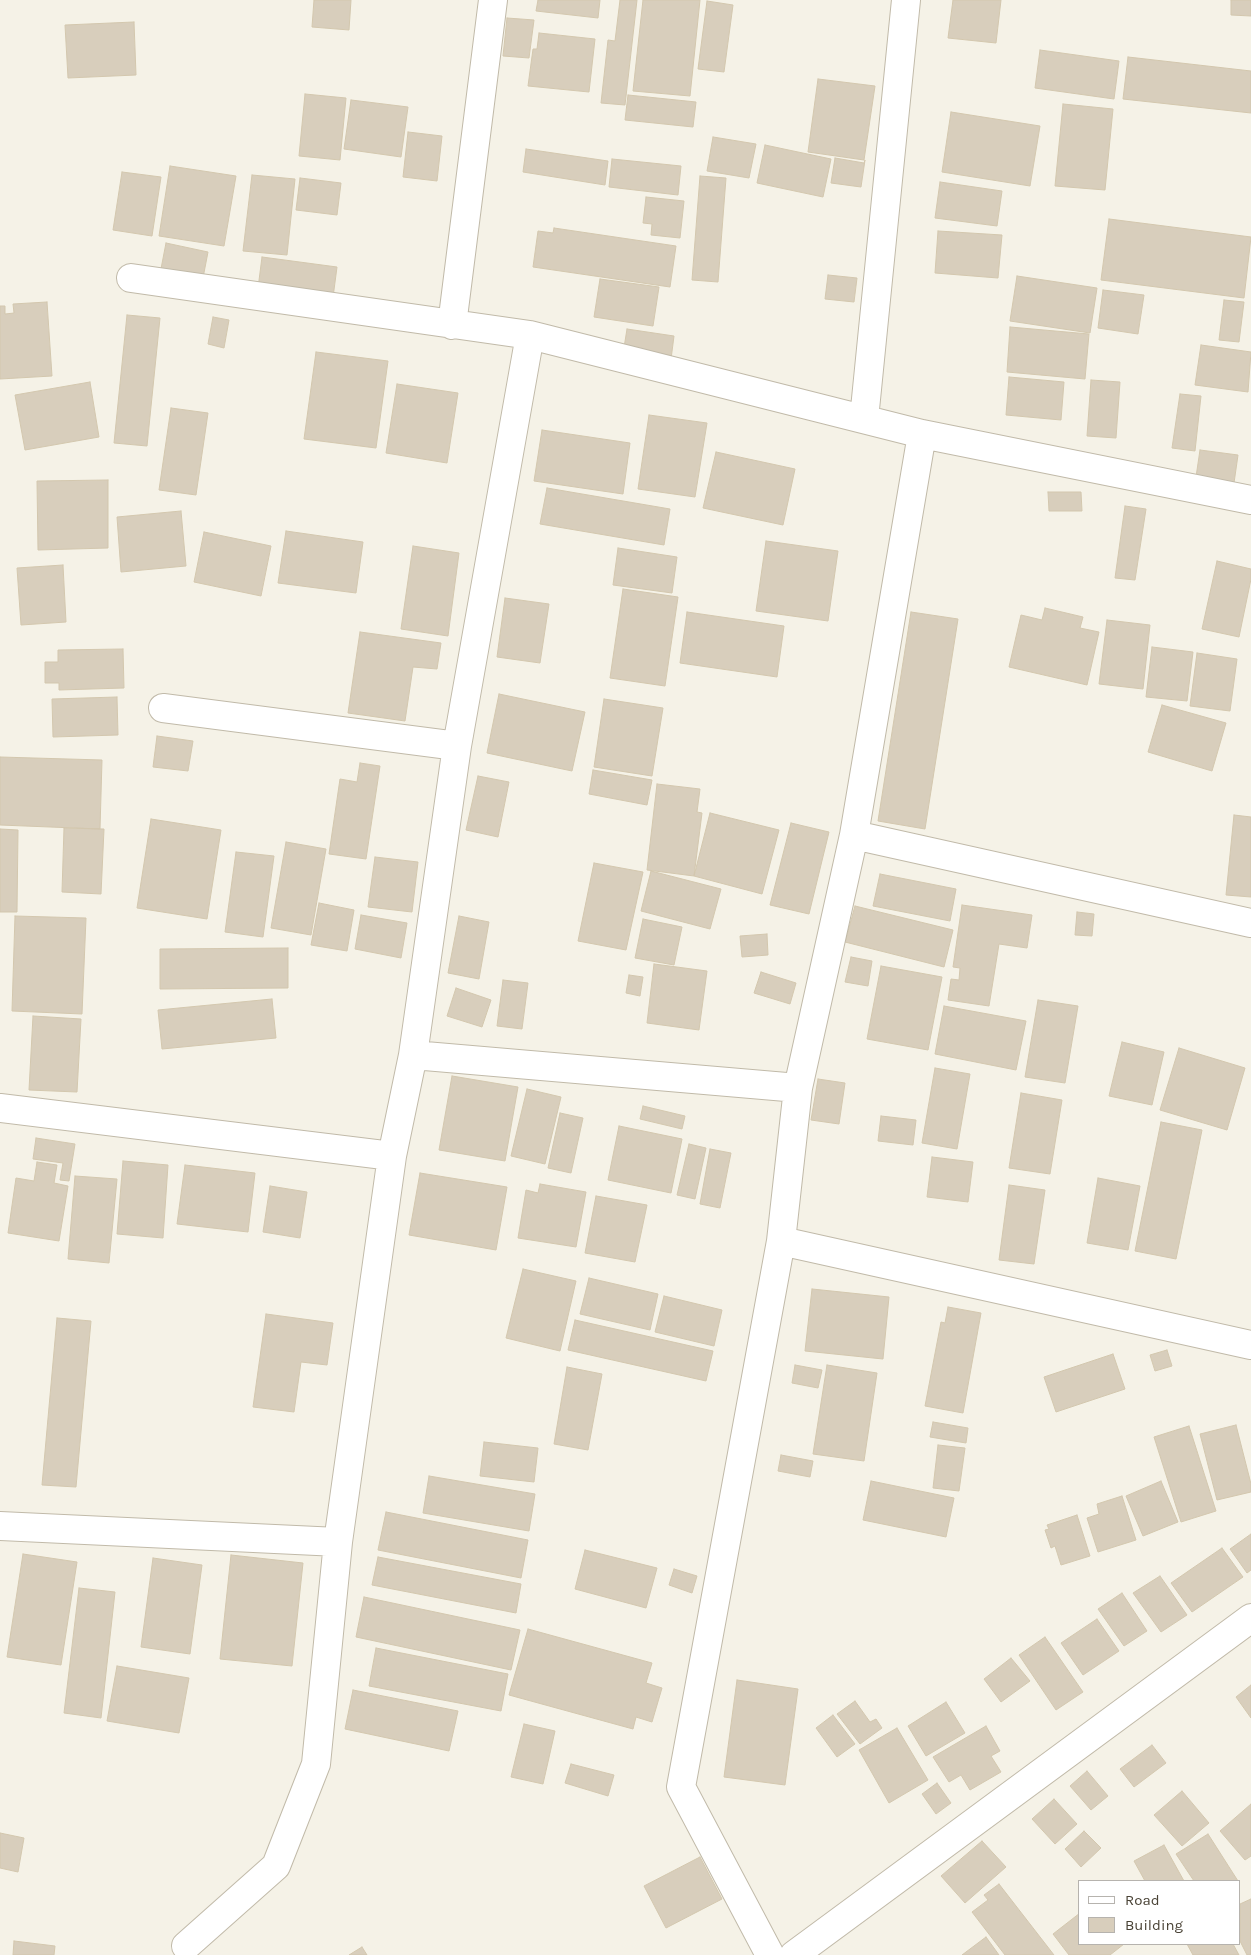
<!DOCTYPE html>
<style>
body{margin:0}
#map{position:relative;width:1251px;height:1955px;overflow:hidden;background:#f5f2e7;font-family:Karla,sans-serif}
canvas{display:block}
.legend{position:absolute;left:1078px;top:1880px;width:162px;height:65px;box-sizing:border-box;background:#fff;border:1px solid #b6b3ae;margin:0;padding:6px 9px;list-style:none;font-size:15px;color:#494235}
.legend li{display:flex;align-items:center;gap:10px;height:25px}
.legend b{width:25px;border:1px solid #b6b3ae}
</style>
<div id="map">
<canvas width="1251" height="1955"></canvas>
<ul class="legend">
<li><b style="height:6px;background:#fff"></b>Road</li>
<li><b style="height:14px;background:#d8cebc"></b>Building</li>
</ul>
</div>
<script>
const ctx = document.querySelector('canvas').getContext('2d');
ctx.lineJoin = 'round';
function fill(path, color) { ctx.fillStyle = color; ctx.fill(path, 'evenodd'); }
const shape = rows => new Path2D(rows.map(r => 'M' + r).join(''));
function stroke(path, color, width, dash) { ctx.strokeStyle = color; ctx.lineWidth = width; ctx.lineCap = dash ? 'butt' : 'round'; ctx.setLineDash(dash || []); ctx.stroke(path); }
const building = shape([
 [314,0,351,0,349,30,312,27,314,0],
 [538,0,600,0,598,18,536,11,538,0],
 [620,0,637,0,625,105,601,103,608,40,615,41,620,0],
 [643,0,700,0,690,96,633,91,643,0],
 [953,0,1001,0,996,43,948,38,953,0],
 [1231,0,1251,0,1251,16,1231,15,1231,0],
 [707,1,733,5,724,72,698,69,707,1],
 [507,18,534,20,529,58,503,56,507,18],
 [134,22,136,75,68,78,65,25,134,22],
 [539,33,595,39,589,92,528,86,533,49,537,49,539,33],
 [1040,50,1119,61,1114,99,1035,88,1040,50],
 [1128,57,1251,71,1251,113,1123,99,1128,57],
 [818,79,875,86,864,160,808,152,818,79],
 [305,94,346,98,340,160,299,156,305,94],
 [628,95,696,102,693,127,625,120,628,95],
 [351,100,408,107,401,157,344,149,351,100],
 [1063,104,1113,109,1105,190,1055,186,1063,104],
 [951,112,1040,126,1030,186,942,172,951,112],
 [408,132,442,136,437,181,403,177,408,132],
 [713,137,756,144,749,178,707,171,713,137],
 [765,145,831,159,823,197,757,183,765,145],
 [526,149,608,161,605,185,523,172,526,149],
 [835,158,864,163,865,160,861,187,831,183,835,158],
 [612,159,681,166,678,195,609,187,612,159],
 [170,166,236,176,224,246,159,236,170,166],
 [122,172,161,177,152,236,113,230,122,172],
 [252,175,295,179,287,255,243,251,252,175],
 [700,176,726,178,718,282,692,280,700,176],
 [300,178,341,183,337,215,296,210,300,178],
 [940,182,1002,191,997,226,935,218,940,182],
 [646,197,684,201,680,238,651,235,652,224,643,223,646,197],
 [1109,219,1251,237,1244,298,1101,280,1109,219],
 [554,228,676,246,670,287,533,267,538,231,553,233,554,228],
 [938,231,1002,235,998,278,935,273,938,231],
 [166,243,208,252,202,283,160,274,166,243],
 [262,257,337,267,332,305,257,296,262,257],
 [828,275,857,278,854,302,825,299,828,275],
 [1017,276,1097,288,1090,333,1010,321,1017,276],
 [600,279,659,287,653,326,594,317,600,279],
 [1103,290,1144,295,1138,334,1098,328,1103,290],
 [1224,300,1244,302,1239,342,1219,340,1224,300],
 [47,302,52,376,0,379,0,306,5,306,5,314,14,313,13,304,47,302],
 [127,315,160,318,147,446,114,443,127,315],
 [213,317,229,320,224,348,208,344,213,317],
 [1010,327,1089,334,1085,379,1007,372,1010,327],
 [627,329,674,336,670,367,622,360,627,329],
 [1201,345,1251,352,1248,392,1195,385,1201,345],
 [316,352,388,361,376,448,304,439,316,352],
 [1009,377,1064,382,1061,420,1006,415,1009,377],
 [1091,380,1120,382,1116,438,1087,436,1091,380],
 [90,382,99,437,25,450,15,395,90,382],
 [397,384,458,393,447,463,386,453,397,384],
 [1180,394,1201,396,1195,451,1172,448,1180,394],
 [171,408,208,413,196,495,159,490,171,408],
 [649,415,707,423,695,497,638,489,649,415],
 [542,430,630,443,623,494,534,481,542,430],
 [1200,450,1238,455,1234,483,1196,477,1200,450],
 [716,452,795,469,783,525,703,508,716,452],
 [108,480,108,548,38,550,37,481,108,480],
 [547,488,670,509,664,545,540,524,547,488],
 [1048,492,1081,492,1082,511,1049,511,1048,492],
 [1125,506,1146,509,1135,580,1115,578,1125,506],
 [181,511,186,566,121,572,117,517,181,511],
 [286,531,363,542,356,593,278,583,286,531],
 [204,532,271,546,261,596,194,582,204,532],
 [766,541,838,551,828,621,756,611,766,541],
 [413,546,459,553,448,636,401,629,413,546],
 [618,548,677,557,672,593,613,585,618,548],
 [1217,561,1251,569,1251,579,1239,637,1202,629,1217,561],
 [63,565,66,622,21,625,17,568,63,565],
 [623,589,678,597,665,686,610,678,623,589],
 [505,598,549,604,540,663,497,657,505,598],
 [1045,608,1083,617,1080,628,1099,632,1087,685,1009,667,1021,615,1042,620,1045,608],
 [687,612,784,626,777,677,680,663,687,612],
 [911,612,958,619,925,829,878,821,911,612],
 [1107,620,1150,625,1143,689,1099,684,1107,620],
 [360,632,441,643,437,669,413,667,405,721,348,713,360,632],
 [1152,647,1193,652,1187,701,1146,697,1152,647],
 [123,649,124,688,59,690,59,683,45,683,45,662,58,662,58,650,123,649],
 [1197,653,1237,659,1230,711,1190,706,1197,653],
 [499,694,585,712,572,771,487,753,499,694],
 [117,697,118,735,53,737,52,699,117,697],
 [604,699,663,708,652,776,594,767,604,699],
 [1162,705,1226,723,1212,771,1148,752,1162,705],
 [157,736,193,741,188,771,153,767,157,736],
 [0,757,102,760,100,829,0,825,0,757],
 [360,763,380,766,366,859,329,854,340,779,357,782,360,763],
 [593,770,652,780,647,805,589,794,593,770],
 [478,776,509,782,498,837,466,830,478,776],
 [657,784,700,789,697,812,702,813,694,876,647,870,657,784],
 [710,813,779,830,762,894,694,876,710,813],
 [1234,815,1251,817,1251,897,1226,895,1234,815],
 [151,819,221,830,207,919,137,908,151,819],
 [791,823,829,832,809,914,770,905,791,823],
 [64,828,104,829,101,894,62,892,64,828],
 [0,829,18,830,17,912,0,912,0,829],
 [286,842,326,849,311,935,271,928,286,842],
 [236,852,274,856,263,937,225,932,236,852],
 [375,857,418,862,412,912,368,907,375,857],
 [594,863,643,872,626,950,578,941,594,863],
 [651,871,721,889,710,929,641,911,651,871],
 [880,874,956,889,950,921,873,906,880,874],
 [319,903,354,910,347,951,311,945,319,903],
 [962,905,1032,915,1027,948,999,944,989,1006,948,1000,951,979,959,980,960,968,953,967,962,905],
 [855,906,953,930,944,967,845,942,855,906],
 [1077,912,1094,914,1092,936,1075,935,1077,912],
 [361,915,407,923,401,958,355,949,361,915],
 [15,916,86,918,82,1014,12,1011,15,916],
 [459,916,489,922,479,979,448,973,459,916],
 [643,919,682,927,674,965,635,958,643,919],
 [767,934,768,955,742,957,740,936,767,934],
 [288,948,288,988,160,989,160,949,288,948],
 [851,957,872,961,868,986,845,982,851,957],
 [654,964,707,971,699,1030,647,1023,654,964],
 [881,966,942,977,928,1050,867,1039,881,966],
 [761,972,796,983,790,1004,754,993,761,972],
 [629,975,643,977,640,996,626,993,629,975],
 [503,980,528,983,522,1029,497,1026,503,980],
 [456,988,491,1000,482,1027,447,1016,456,988],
 [272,999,276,1038,162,1049,158,1010,272,999],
 [1038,1000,1078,1006,1065,1083,1025,1077,1038,1000],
 [944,1006,1026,1021,1016,1070,935,1054,944,1006],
 [33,1016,81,1019,77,1092,29,1090,33,1016],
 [1122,1042,1164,1052,1152,1105,1109,1096,1122,1042],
 [1179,1048,1245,1068,1227,1130,1160,1110,1179,1048],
 [935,1068,970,1074,957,1149,922,1143,935,1068],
 [452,1076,518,1087,505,1161,439,1150,452,1076],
 [818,1079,845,1083,839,1124,811,1120,818,1079],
 [527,1089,561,1097,545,1164,511,1156,527,1089],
 [1021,1093,1062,1100,1050,1174,1009,1168,1021,1093],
 [643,1106,685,1116,682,1129,640,1119,643,1106],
 [560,1113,583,1118,571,1173,548,1168,560,1113],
 [881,1116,916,1120,913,1145,878,1141,881,1116],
 [1161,1122,1202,1130,1176,1259,1135,1251,1161,1122],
 [619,1126,682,1139,671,1193,608,1180,619,1126],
 [36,1138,75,1144,69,1181,60,1180,63,1163,33,1159,36,1138],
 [689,1144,706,1148,695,1199,677,1195,689,1144],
 [710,1149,731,1153,720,1208,700,1204,710,1149],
 [932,1157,973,1162,968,1202,927,1197,932,1157],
 [123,1161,168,1165,163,1238,117,1234,123,1161],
 [37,1162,57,1165,54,1183,68,1186,59,1241,8,1233,16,1178,34,1181,37,1162],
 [185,1165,255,1173,248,1232,177,1224,185,1165],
 [420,1173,507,1187,496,1250,409,1235,420,1173],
 [75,1176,117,1179,109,1263,68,1259,75,1176],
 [1098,1178,1140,1186,1128,1250,1087,1243,1098,1178],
 [540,1184,586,1192,576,1247,518,1238,526,1190,538,1193,540,1184],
 [1009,1185,1045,1190,1034,1264,999,1260,1009,1185],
 [270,1186,307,1192,300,1238,263,1232,270,1186],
 [596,1196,647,1205,635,1262,585,1253,596,1196],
 [523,1269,576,1281,560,1351,506,1338,523,1269],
 [589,1278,658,1294,650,1330,580,1314,589,1278],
 [812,1289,889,1297,883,1359,805,1351,812,1289],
 [664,1296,722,1310,714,1346,655,1332,664,1296],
 [948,1307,981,1313,963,1413,925,1406,941,1322,945,1323,948,1307],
 [266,1314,333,1323,327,1365,301,1362,294,1412,253,1407,266,1314],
 [57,1318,91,1321,76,1487,42,1485,57,1318],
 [575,1320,713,1351,706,1381,568,1350,575,1320],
 [1167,1350,1172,1366,1155,1371,1150,1355,1167,1350],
 [1113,1354,1125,1389,1056,1412,1044,1377,1113,1354],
 [795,1365,822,1370,818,1388,792,1383,795,1365],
 [827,1365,877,1373,864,1461,813,1454,827,1365],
 [567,1367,602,1374,588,1450,554,1444,567,1367],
 [933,1422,968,1428,966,1443,930,1437,933,1422],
 [1236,1425,1251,1484,1251,1492,1217,1500,1200,1434,1236,1425],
 [1189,1426,1216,1511,1181,1522,1154,1437,1189,1426],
 [484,1442,538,1448,534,1482,480,1476,484,1442],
 [938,1445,965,1448,959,1491,933,1488,938,1445],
 [781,1455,813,1461,810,1477,778,1471,781,1455],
 [429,1476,535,1494,529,1531,423,1513,429,1476],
 [871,1481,954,1498,946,1537,863,1520,871,1481],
 [1161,1481,1178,1522,1143,1536,1126,1496,1161,1481],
 [1122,1496,1136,1540,1098,1552,1087,1518,1099,1514,1097,1504,1122,1496],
 [386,1512,528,1540,521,1578,378,1550,386,1512],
 [1077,1515,1090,1556,1061,1565,1055,1546,1051,1548,1045,1530,1049,1529,1047,1525,1077,1515],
 [1251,1534,1251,1570,1247,1573,1230,1549,1251,1534],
 [1222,1548,1243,1577,1192,1612,1171,1583,1222,1548],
 [585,1550,657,1568,646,1608,575,1589,585,1550],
 [23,1554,77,1562,61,1665,7,1657,23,1554],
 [231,1555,303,1563,292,1666,220,1659,231,1555],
 [378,1557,521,1584,516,1613,372,1585,378,1557],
 [153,1558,202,1565,190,1654,141,1647,153,1558],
 [674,1569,697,1576,692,1593,669,1585,674,1569],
 [1160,1576,1187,1615,1161,1632,1133,1593,1160,1576],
 [79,1588,115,1592,101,1718,64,1713,79,1588],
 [1122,1593,1147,1631,1124,1646,1098,1609,1122,1593],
 [364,1597,520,1630,511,1670,356,1637,364,1597],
 [1097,1619,1119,1651,1083,1675,1061,1643,1097,1619],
 [528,1629,652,1663,646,1683,662,1688,652,1722,636,1717,633,1729,509,1695,528,1629],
 [1045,1637,1083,1692,1056,1710,1019,1655,1045,1637],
 [376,1648,508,1674,501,1711,369,1686,376,1648],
 [1011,1658,1030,1681,1001,1702,984,1679,1011,1658],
 [117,1666,189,1678,179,1733,107,1721,117,1666],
 [737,1680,798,1689,785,1785,724,1777,737,1680],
 [1251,1685,1251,1718,1236,1697,1251,1685],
 [353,1690,458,1711,449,1751,345,1729,353,1690],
 [855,1701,870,1722,876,1719,882,1728,860,1744,837,1714,855,1701],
 [946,1702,965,1733,926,1756,908,1726,946,1702],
 [833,1715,855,1744,837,1757,816,1728,833,1715],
 [524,1724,555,1731,543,1784,511,1777,524,1724],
 [986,1726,1000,1751,991,1756,1001,1772,970,1790,961,1775,949,1782,933,1757,986,1726],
 [897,1728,928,1780,889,1803,859,1750,897,1728],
 [1152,1745,1166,1763,1134,1787,1120,1769,1152,1745],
 [571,1764,614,1775,608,1796,565,1783,571,1764],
 [1087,1771,1108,1796,1091,1810,1070,1786,1087,1771],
 [937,1783,951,1803,936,1814,922,1794,937,1783],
 [1182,1791,1209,1823,1182,1846,1154,1815,1182,1791],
 [1054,1799,1077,1824,1055,1844,1032,1819,1054,1799],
 [1251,1804,1251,1856,1245,1860,1220,1831,1251,1804],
 [1084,1831,1101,1848,1081,1867,1065,1849,1084,1831],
 [0,1833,24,1838,18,1872,0,1868,0,1833],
 [1208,1834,1238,1881,1194,1881,1176,1854,1208,1834],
 [982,1841,1006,1867,965,1903,941,1876,982,1841],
 [1164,1845,1184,1881,1145,1881,1134,1861,1164,1845],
 [700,1857,722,1899,666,1928,644,1886,700,1857],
 [999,1884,1054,1955,1005,1955,972,1912,988,1900,984,1895,999,1884],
 [1251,1899,1251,1955,1247,1955,1240,1941,1240,1904,1251,1899],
 [1080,1913,1080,1944,1124,1944,1110,1955,1069,1955,1053,1934,1080,1913],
 [986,1937,999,1955,962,1955,986,1937],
 [14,1941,55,1946,54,1955,13,1955,14,1941],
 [1187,1944,1233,1944,1239,1955,1193,1955,1187,1944],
 [362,1947,367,1955,349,1955,362,1947]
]);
fill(building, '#d8cebc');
stroke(building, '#d3c7ae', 1);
const minor = shape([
 [131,278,530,335,922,434,1251,500],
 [452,325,493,0],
 [864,419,906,0],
 [163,708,457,746],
 [854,835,1251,923],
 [413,1055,457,746,530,335],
 [0,1108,392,1156,413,1055,798,1088,854,835,922,434],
 [781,1241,1251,1345],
 [0,1526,338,1542],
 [186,1946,276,1866,316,1764,338,1542,392,1156],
 [770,1955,681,1787,781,1241,798,1088],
 [794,1955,1251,1618]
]);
stroke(minor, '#c1baa9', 30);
stroke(minor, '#fff', 28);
</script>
